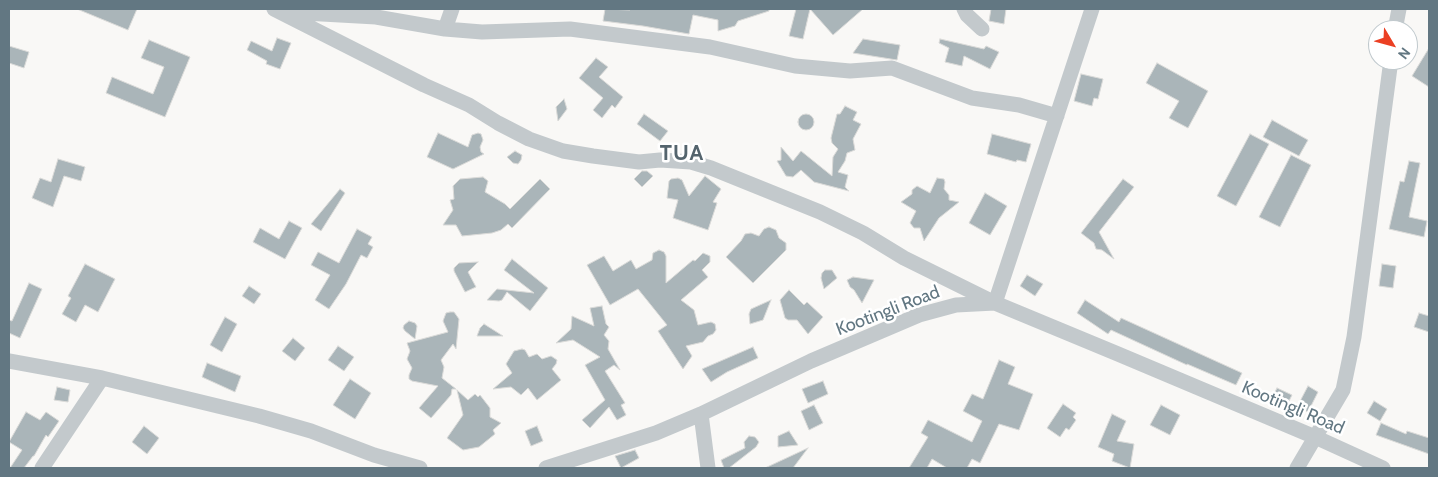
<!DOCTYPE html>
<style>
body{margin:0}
#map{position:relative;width:1438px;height:477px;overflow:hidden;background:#f9f8f6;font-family:Cabin,sans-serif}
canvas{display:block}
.frame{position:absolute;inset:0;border:10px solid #627782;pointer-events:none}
.north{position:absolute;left:1368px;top:20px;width:50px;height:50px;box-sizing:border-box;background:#fff;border:1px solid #c0c9cd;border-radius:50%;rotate:127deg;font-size:14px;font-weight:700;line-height:20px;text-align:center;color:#627782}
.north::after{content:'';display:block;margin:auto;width:18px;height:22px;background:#eb4023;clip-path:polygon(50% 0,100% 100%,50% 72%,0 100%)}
</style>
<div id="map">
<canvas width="1438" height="477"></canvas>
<div class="frame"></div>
<div class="north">N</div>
</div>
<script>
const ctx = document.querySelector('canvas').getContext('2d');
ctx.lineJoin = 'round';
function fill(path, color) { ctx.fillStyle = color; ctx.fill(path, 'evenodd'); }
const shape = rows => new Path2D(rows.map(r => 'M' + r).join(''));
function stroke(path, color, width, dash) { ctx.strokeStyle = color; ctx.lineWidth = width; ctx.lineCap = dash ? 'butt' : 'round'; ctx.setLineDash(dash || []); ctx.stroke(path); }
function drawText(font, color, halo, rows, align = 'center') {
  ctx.font = font + ' Cabin,sans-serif'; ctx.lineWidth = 5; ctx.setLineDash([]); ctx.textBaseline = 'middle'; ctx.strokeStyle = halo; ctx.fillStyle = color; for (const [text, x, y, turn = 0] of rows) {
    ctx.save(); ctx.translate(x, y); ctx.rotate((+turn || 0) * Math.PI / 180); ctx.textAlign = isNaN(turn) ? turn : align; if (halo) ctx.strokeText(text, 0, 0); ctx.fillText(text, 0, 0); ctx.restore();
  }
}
const building = shape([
 [77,9,137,9,128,30,77,9],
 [605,9,630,10,631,9,769,9,769,11,738,21,735,26,718,31,718,20,693,15,689,34,643,26,603,21,605,9],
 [796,9,863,9,833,35,810,9,803,39,789,36,796,9],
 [991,9,1006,9,1004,24,989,21,991,9],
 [277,38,291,43,280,69,266,64,267,61,247,50,251,41,272,51,277,38],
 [863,39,900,45,897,60,853,53,863,39],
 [940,39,984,49,986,46,999,52,990,69,964,56,962,66,945,62,949,48,939,43,940,39],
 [149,40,190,57,165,117,106,93,112,77,153,94,164,67,141,58,149,40],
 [9,46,29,52,24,68,9,63,9,46],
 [1429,48,1429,87,1412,76,1429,48],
 [596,58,608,67,599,77,623,97,615,108,612,105,602,118,593,110,603,98,579,78,596,58],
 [1157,63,1208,91,1188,128,1169,118,1179,101,1146,83,1157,63],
 [1081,74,1103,79,1098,99,1094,98,1092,106,1074,101,1081,74],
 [564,99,567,109,558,121,556,107,564,99],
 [845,106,857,112,853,120,861,124,853,139,855,150,847,153,845,161,838,172,848,175,845,187,849,191,814,182,801,170,793,177,786,176,777,161,781,160,781,147,793,161,801,151,832,176,833,157,838,149,832,143,831,138,837,114,840,114,845,106],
 '798 122a8 8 0 1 1 16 0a8 8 0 1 1-16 0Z',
 [644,114,668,131,660,141,637,124,644,114],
 [1272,120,1308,140,1299,156,1263,137,1272,120],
 [438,133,468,147,472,135,478,133,481,134,483,140,480,147,481,152,484,154,453,169,427,157,438,133],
 [992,134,1031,144,1026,162,1017,160,1016,162,987,154,992,134],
 [1250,134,1269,144,1236,206,1217,196,1250,134],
 [515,151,522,155,521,160,518,164,513,163,507,157,515,151],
 [1291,155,1311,165,1280,227,1259,217,1291,155],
 [58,159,85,167,81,181,64,176,53,207,32,198,40,178,51,182,58,159],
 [1409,161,1420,163,1409,217,1427,221,1424,237,1389,229,1400,181,1404,182,1409,161],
 [642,171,647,171,653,176,642,187,634,179,642,171],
 [705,176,721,189,713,202,717,203,708,230,673,218,678,200,667,198,669,181,671,179,678,178,682,180,689,196,705,176],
 [483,177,488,181,485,192,505,204,510,209,540,179,550,189,512,228,508,224,501,230,492,233,462,236,456,225,443,225,453,210,450,200,454,199,453,186,460,179,483,177],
 [937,178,944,179,945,182,944,189,949,195,949,200,959,202,939,218,924,241,920,228,914,228,910,223,916,211,901,202,912,194,912,190,917,186,930,193,937,178],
 [1123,179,1134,187,1099,232,1114,259,1102,250,1096,249,1094,243,1081,233,1123,179],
 [340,189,345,193,321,231,311,224,340,189],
 [985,193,1007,206,990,235,969,223,985,193],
 [289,221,302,228,285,259,253,242,260,228,279,239,289,221],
 [769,227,776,230,779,238,786,243,786,250,753,283,726,257,741,241,745,234,751,233,759,236,764,229,769,227],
 [357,229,372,237,368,244,373,247,367,258,361,255,346,284,329,309,315,300,330,275,311,265,318,252,339,263,357,229],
 [659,250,664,252,666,256,666,283,693,260,695,261,703,253,710,256,710,262,702,270,708,277,681,300,694,310,698,325,711,322,715,324,716,330,713,334,708,336,703,342,686,346,692,356,683,369,658,331,667,325,638,289,610,305,587,265,604,256,613,271,631,260,636,269,652,260,653,253,659,250],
 [512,259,548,288,530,311,507,292,502,300,499,301,487,300,497,289,534,293,504,270,512,259],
 [478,262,468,272,476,287,465,292,454,271,454,268,459,263,478,262],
 [85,264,115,279,98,312,85,305,76,322,62,314,71,298,68,296,85,264],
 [1382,264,1396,266,1393,288,1379,286,1382,264],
 [825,270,832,270,837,278,824,289,821,278,822,273,825,270],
 [1027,275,1043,284,1035,296,1020,286,1027,275],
 [853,277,874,280,862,303,854,290,850,287,847,280,853,277],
 [29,283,42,289,20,338,9,333,9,320,12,321,29,283],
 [249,286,261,294,254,304,242,296,249,286],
 [789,290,804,305,807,302,823,317,808,334,797,320,788,320,785,318,780,300,789,290],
 [771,300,763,320,750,324,749,314,751,309,771,300],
 [1085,300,1119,322,1121,318,1242,373,1236,385,1187,364,1187,365,1111,330,1108,334,1077,313,1085,300],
 [602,306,606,324,609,327,604,335,609,341,608,349,620,370,614,365,605,371,625,403,621,405,626,415,617,420,609,407,590,428,582,420,605,400,585,365,600,357,573,340,556,343,571,329,572,316,594,326,590,308,602,306],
 [450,312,454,312,459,319,456,349,453,344,441,360,444,367,442,378,456,389,452,389,451,395,431,418,419,408,438,386,412,381,409,379,409,375,412,368,407,359,410,351,407,343,448,332,443,321,446,313,450,312],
 [1419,313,1429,316,1429,332,1414,327,1419,313],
 [225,317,237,324,222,352,210,345,225,317],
 [409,321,415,323,417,326,415,339,405,331,403,328,404,325,409,321],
 [484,324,503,336,477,336,480,328,484,324],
 [293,338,305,348,295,361,282,351,293,338],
 [338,346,354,357,344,371,328,360,338,346],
 [753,347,758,358,727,372,711,382,702,369,753,347],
 [522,349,525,350,529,357,537,354,542,359,551,356,557,360,556,364,552,369,561,380,537,400,528,388,521,395,511,387,493,389,512,373,506,364,514,351,522,349],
 [999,360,1015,367,1008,384,1033,394,1019,430,999,424,980,463,972,459,967,468,947,468,932,459,927,468,909,468,928,437,921,433,928,420,972,442,982,421,963,411,972,394,983,399,999,360],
 [207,363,241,376,235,392,202,377,207,363],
 [350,379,371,393,355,419,333,405,350,379],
 [823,381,828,394,808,403,802,389,823,381],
 [1308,386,1318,392,1308,412,1297,407,1308,386],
 [57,387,70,390,68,402,54,400,57,387],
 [1277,388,1292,395,1287,405,1272,398,1277,388],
 [457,390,468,400,475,394,478,397,480,395,490,408,490,417,501,423,493,430,495,434,479,447,463,450,447,438,463,415,457,390],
 [1374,401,1387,409,1380,421,1367,413,1374,401],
 [1063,404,1076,413,1073,417,1076,420,1069,430,1066,428,1060,437,1047,428,1063,404],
 [814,405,823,423,809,430,801,411,814,405],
 [1161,405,1180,415,1170,435,1150,425,1161,405],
 [26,412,40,420,46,412,59,421,48,437,46,435,34,456,33,456,24,468,10,468,22,450,9,442,26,412],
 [1112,414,1126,421,1117,441,1134,444,1130,468,1112,461,1114,454,1098,447,1112,414],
 [1381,423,1406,434,1407,431,1429,438,1429,454,1376,435,1381,423],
 [144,426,159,438,147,454,132,442,144,426],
 [537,426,543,441,531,446,525,431,537,426],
 [789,431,798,445,778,447,778,436,789,431],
 [749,436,755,437,759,442,756,447,729,468,724,468,721,460,745,448,744,442,749,436],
 [808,448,793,468,765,468,808,448],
 [635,450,639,458,621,468,615,456,635,450]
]);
fill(building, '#aab5b9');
stroke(building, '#dadad8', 1);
stroke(shape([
 [274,9,424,85,469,105,498,123,529,139,563,151,593,156,639,162,660,160,691,162,711,168,820,212,863,233,904,258,995,303,1092,9],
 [964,9,967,15,982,29],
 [286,12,376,17,445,29,482,32,570,29,710,47,795,66,850,71,892,68,972,98,1019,105,1057,116],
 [445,29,452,9],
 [1395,30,1399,9],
 [9,361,102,378,259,416,311,431,374,455,420,468],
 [701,414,708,468],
 [42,468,102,378],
 [546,468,656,433,701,414,811,361,919,315,956,305,995,303,1118,354,1315,437,1383,468],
 [1297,468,1343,390,1354,337,1391,60]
]), '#c3c9cc', 15);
drawText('18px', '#627782', '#fff', [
 ["Kootingli Road",888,311,-21],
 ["Kootingli Road",1293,408,23]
]);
ctx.letterSpacing = '1px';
drawText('bold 22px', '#54646d', '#fff', [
 ["TUA",682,154]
]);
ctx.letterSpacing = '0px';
</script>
